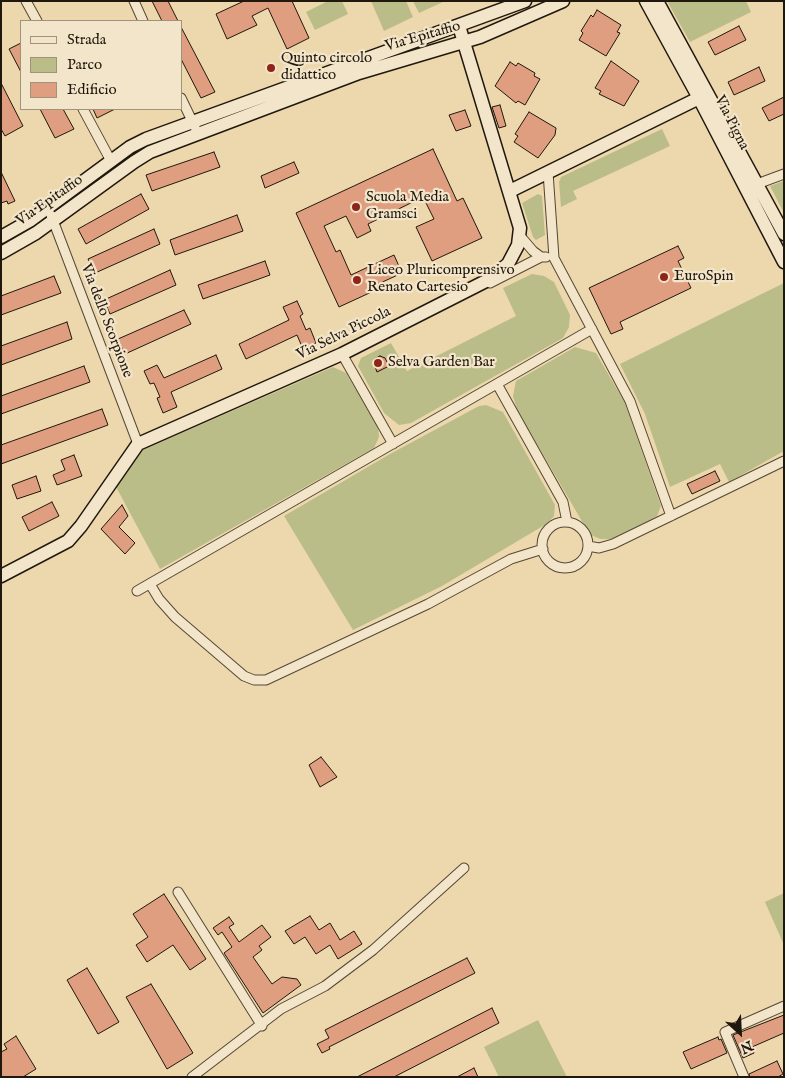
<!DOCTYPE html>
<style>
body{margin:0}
#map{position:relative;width:785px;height:1078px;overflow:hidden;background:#edd7ad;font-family:"IM FELL English",serif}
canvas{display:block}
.frame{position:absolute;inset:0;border:2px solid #21180d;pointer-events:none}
.legend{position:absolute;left:20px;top:20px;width:162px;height:90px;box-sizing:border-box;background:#f3e5ca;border:1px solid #9f937e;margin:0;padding:6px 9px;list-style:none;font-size:15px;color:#21180d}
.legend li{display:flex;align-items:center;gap:10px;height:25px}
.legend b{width:25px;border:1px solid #9f937e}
.north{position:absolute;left:715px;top:1008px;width:50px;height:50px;-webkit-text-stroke:4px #f3e5ca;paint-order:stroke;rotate:155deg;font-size:14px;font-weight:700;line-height:20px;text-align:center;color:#21180d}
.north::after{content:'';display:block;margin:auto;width:18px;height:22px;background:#21180d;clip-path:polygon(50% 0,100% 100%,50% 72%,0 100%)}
</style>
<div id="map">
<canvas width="785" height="1078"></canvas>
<div class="frame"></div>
<ul class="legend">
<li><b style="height:6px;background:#f3e5ca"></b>Strada</li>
<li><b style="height:14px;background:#bbbd88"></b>Parco</li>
<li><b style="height:14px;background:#df9e7f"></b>Edificio</li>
</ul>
<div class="north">N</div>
</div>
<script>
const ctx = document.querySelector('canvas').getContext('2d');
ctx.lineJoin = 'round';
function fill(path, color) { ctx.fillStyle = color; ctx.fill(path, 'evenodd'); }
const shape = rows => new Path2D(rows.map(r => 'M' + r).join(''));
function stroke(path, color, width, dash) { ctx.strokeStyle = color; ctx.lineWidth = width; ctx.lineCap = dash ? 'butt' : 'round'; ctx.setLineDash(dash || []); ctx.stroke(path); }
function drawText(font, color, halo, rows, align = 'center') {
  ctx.font = font + ' "IM FELL English",serif'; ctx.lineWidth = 4.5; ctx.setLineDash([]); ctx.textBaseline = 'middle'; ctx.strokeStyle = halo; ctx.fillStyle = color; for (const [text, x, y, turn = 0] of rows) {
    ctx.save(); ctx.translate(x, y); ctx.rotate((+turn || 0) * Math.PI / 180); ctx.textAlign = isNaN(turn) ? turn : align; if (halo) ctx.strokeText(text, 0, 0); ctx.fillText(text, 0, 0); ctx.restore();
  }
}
fill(shape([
 [328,1,342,1,348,14,315,30,306,12],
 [371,1,406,1,413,17,384,31],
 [413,1,445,1,419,13],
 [667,1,746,1,751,12,690,42],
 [662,129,670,146,573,191,577,199,561,207,559,182,561,177],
 [784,181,784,213,770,186],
 [538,194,542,196,545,235,536,240,533,237,522,203],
 [532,274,544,276,554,282,570,315,569,327,563,338,411,423,399,425,384,413,358,366,361,358,391,343,407,371,516,316,503,288],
 [784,283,784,451,729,482,720,464,670,487,645,414,620,364],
 [575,347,596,353,625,403,661,506,657,516,651,520,611,539,600,539,591,535,583,523,517,410,513,396,516,381],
 [333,367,346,373,378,426,379,437,374,448,160,569,115,485,143,450],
 [486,405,503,412,555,505,554,516,548,523,442,586,353,630,284,516,390,454,479,406],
 [784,893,784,945,765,902],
 [538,1020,567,1077,499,1077,484,1047]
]), '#bbbd88');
const building = shape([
 [152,1,168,1,178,21,162,21,152,1],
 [244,1,292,1,309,38,287,49,268,8,252,16,257,25,227,39,216,14,244,1],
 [597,10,621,25,617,32,620,33,606,56,579,40,583,33,581,31,591,15,593,17,597,10],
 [739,26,746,40,715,55,708,42,739,26],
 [181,27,215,92,201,98,181,59,181,27],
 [21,43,21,72,9,49,21,43],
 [611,61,639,81,624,106,599,94,601,91,595,88,611,61],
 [510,62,516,66,518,63,535,73,534,76,540,79,525,105,518,101,516,103,495,86,510,62],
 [759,67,765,81,734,95,728,82,759,67],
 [1,83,23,126,5,136,1,129,1,83],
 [784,97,784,114,769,121,762,108,784,97],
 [500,105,506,126,499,128,492,107,500,105],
 [40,109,63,109,74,129,55,138,40,109],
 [93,109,115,109,97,118,93,109],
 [465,110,471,126,456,131,449,115,465,110],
 [529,112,556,128,555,135,538,158,514,142,518,136,515,134,529,112],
 [433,149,457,201,463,198,482,238,432,261,416,227,434,219,423,197,368,224,371,231,357,238,346,216,324,226,336,252,340,250,351,275,394,255,402,273,376,285,378,289,339,307,296,213,433,149],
 [214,152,220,167,152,191,146,175,214,152],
 [294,162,299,173,265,188,261,176,294,162],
 [1,172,15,201,8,204,7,201,1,203,1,172],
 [141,194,149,209,86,244,78,229,141,194],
 [237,215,243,231,175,255,170,240,237,215],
 [154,229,160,244,95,273,88,259,154,229],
 [678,246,684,258,678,261,691,288,620,322,623,329,611,334,589,288,678,246],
 [265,261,270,275,203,299,198,285,265,261],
 [170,270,176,285,110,314,104,300,170,270],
 [54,276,61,293,1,315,1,296,54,276],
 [297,301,303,314,300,316,306,330,310,328,316,343,303,349,297,335,246,359,239,344,289,320,283,307,297,301],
 [184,310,191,324,125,354,118,339,184,310],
 [67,322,72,339,1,365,1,346,67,322],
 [216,355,222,369,171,392,177,407,163,413,157,398,160,397,154,383,150,384,144,371,157,365,164,378,216,355],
 [380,356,385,358,389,366,377,372,374,364,374,359,380,356],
 [84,366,90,382,1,414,1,396,84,366],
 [102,409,108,425,1,464,1,445,102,409],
 [74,455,82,476,57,485,53,475,65,470,61,460,74,455],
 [715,471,720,481,692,494,687,484,715,471],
 [36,476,41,491,17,499,12,485,36,476],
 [52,502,59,516,29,531,22,517,52,502],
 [122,505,128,516,119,527,135,543,125,554,101,529,122,505],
 [321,757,337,777,320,787,309,765,321,757],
 [164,894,206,959,190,970,173,945,147,962,136,945,148,937,133,914,164,894],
 [310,916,319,930,330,923,340,940,354,931,362,944,338,959,330,945,316,954,305,937,294,944,285,931,310,916],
 [229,917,234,924,229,927,239,942,262,925,271,937,259,946,262,950,253,957,272,984,282,977,297,979,301,985,263,1013,224,953,232,947,222,932,218,935,213,928,229,917],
 [467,958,475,973,329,1047,330,1049,322,1053,317,1044,329,1038,325,1030,467,958],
 [87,968,119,1022,98,1034,67,980,87,968],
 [151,984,193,1053,167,1069,126,997,151,984],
 [492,1008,499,1023,394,1077,357,1077,492,1008],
 [784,1015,784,1033,752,1047,754,1053,743,1058,733,1035,784,1015],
 [16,1036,36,1069,23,1077,1,1077,1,1052,7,1049,4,1044,16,1036],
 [718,1037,719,1040,721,1039,727,1053,691,1069,683,1052,718,1037],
 [777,1061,783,1074,778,1077,750,1077,749,1074,777,1061],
 [474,1068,478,1077,457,1077,474,1068]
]);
fill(building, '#df9e7f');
stroke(building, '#21180d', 1);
const street = shape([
 [26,1,37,21],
 [134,1,143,21],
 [181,98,195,127],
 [83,109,111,161],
 [548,172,554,258,630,401,671,516],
 [757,184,784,174],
 [51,215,138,444],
 [521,237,533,251,541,257,546,257],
 [490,283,541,257],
 [342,354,393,444],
 [497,384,563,502,567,522],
 '542 545a23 23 0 1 1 46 0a23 23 0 1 1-46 0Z',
 [588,546,599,548,613,544,784,461],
 [150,584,159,599,175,617,244,676,254,680,266,680,428,604,511,559,543,549],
 [137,591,592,329],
 [178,892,262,1026],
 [192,1077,281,1009,325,986,373,950,464,868],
 [744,1077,725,1032,784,1006]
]);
const secondary = shape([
 [646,1,699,98,784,262],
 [657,1,784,234],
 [510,191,699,98],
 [1,237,31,220,130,147,146,139,525,1],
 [1,253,36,233,134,162,150,152,359,73,480,37,563,1],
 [1,576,68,541,81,526,138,444,342,354,488,280,508,264,518,245,520,228,459,26]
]);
stroke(street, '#544835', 11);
stroke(secondary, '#21180d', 15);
stroke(street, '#f3e5ca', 9);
stroke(secondary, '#f3e5ca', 12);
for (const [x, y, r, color] of [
 [271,68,5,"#8f2418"],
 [356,207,5,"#8f2418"],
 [664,277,5,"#8f2418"],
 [357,280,5,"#8f2418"],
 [378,363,5,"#8f2418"]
]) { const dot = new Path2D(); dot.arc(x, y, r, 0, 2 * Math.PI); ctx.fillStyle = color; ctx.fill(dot); stroke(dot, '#f3e5ca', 2); }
drawText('15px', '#21180d', '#f3e5ca', [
 ["Via Epitaffio",423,37,-16],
 ["Via Pigna",731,123,63],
 ["Via Epitaffio",50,201,-35],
 ["Via dello Scorpione",106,321,69],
 ["Via Selva Piccola",344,334,-26]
]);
drawText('15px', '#21180d', '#f3e5ca', [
 ["Quinto circolo",281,59],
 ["didattico",281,76],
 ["Scuola Media",366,198],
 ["Gramsci",366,215],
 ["Liceo Pluricomprensivo",367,271],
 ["Renato Cartesio",367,288],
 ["EuroSpin",674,277],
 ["Selva Garden Bar",388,363]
], 'left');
</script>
